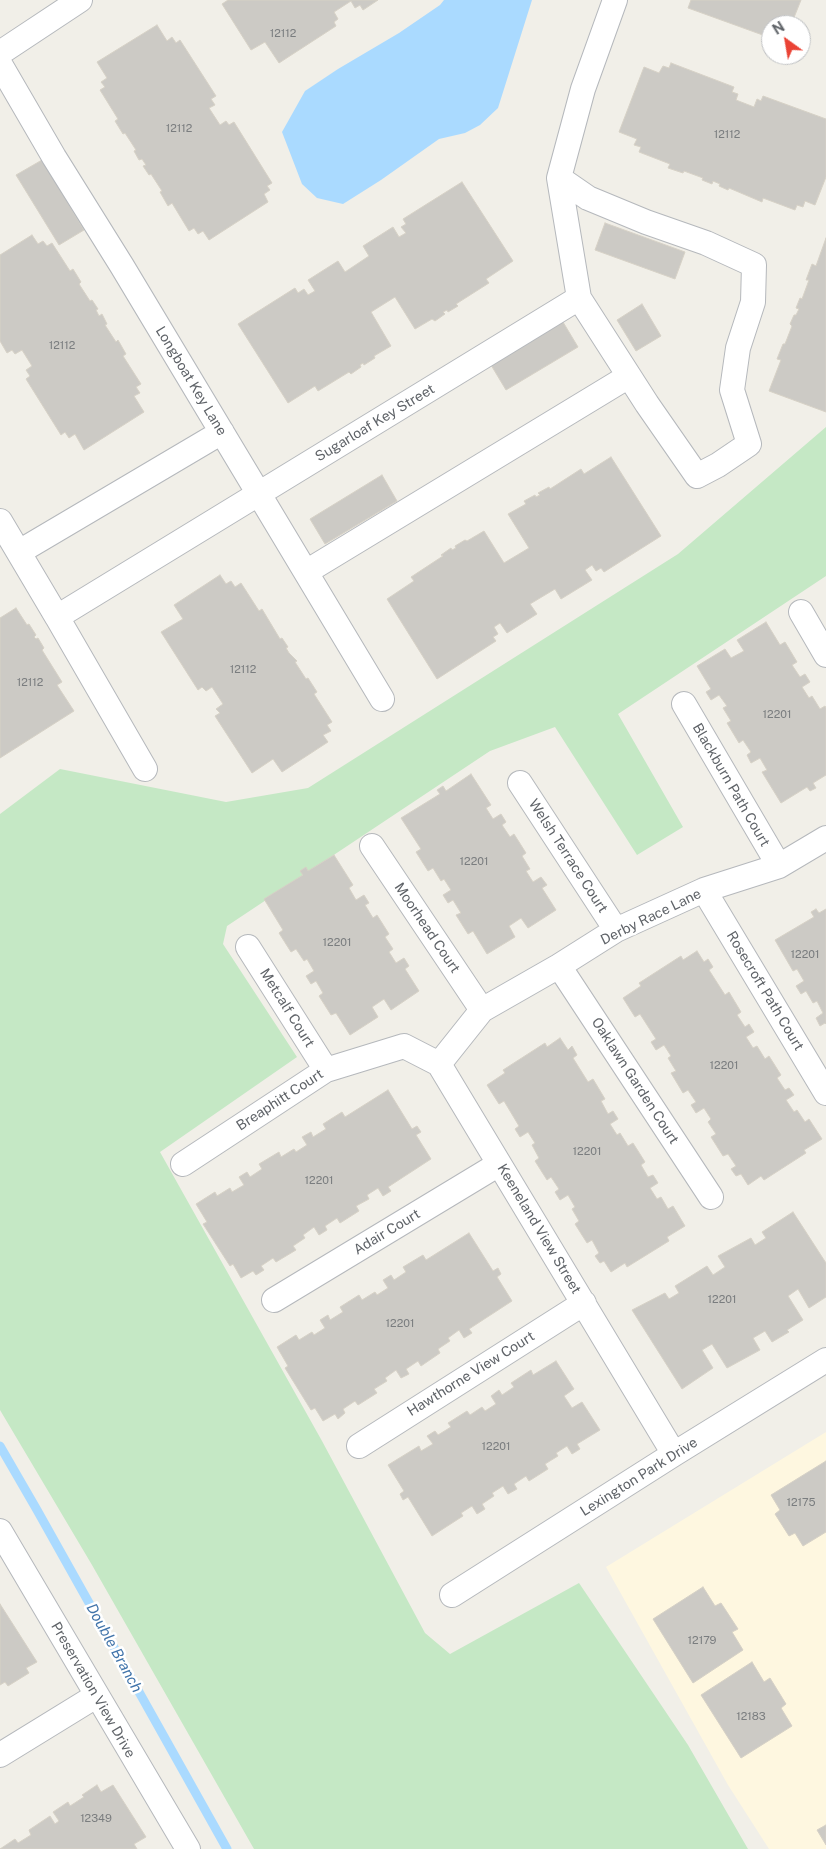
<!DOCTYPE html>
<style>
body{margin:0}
#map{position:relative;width:826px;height:1849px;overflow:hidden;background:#f1efe8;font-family:"Public Sans",sans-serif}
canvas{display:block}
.north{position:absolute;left:761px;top:15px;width:50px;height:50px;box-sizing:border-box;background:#fff;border:1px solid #bfc1c3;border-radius:50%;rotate:328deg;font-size:14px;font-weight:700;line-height:20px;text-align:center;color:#5f6368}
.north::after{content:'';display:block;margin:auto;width:18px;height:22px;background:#ea4335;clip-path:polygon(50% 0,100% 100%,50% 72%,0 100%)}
</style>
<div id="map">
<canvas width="826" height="1849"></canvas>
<div class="north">N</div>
</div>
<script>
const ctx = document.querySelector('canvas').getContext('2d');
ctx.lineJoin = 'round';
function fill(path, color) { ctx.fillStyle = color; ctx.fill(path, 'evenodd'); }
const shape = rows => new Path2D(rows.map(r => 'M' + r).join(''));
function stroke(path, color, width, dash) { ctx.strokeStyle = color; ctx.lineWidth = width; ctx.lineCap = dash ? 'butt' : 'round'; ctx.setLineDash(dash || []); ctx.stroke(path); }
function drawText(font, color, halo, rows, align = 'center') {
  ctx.font = font + ' "Public Sans",sans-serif'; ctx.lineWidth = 5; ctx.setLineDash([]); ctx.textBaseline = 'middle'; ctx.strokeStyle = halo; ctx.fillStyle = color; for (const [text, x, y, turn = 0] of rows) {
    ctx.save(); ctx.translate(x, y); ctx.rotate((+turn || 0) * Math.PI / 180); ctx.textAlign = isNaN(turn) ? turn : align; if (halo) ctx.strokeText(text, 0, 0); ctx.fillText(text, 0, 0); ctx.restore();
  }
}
fill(shape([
 [826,1432,826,1849,769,1849,728,1785,606,1567]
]), '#fef7e0');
fill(shape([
 [826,427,826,576,618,714,683,827,637,855,555,727,490,751,227,926,223,944,297,1057,160,1152,322,1441,425,1633,450,1654,579,1583,688,1745,748,1849,254,1849,92,1565,0,1410,0,814,60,769,226,802,308,788,678,554]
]), '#c5e8c5');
fill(shape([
 [444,0,532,0,498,108,480,125,465,133,439,139,381,180,343,204,317,198,302,184,282,132,305,91,338,69,399,33,440,5]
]), '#aadaff');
stroke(shape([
 [0,1446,37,1510,227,1849]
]), '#aadaff', 9);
const building = shape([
 [228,0,378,0,363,10,360,5,355,8,351,1,334,12,338,19,334,22,336,26,279,63,265,42,251,50,222,4,228,0],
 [691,0,801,0,791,25,771,25,771,38,688,8,691,0],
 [157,25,167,41,172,37,176,43,180,40,216,96,211,99,215,105,209,108,220,125,226,121,229,125,234,122,272,183,267,186,270,190,264,194,268,202,209,240,203,231,198,234,194,228,189,231,172,203,168,206,160,192,162,191,151,174,149,175,143,166,146,165,142,159,139,160,134,151,136,150,125,133,123,134,115,121,118,119,100,90,105,87,101,82,107,78,97,62,157,25],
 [671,63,734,87,732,92,738,94,736,100,754,107,757,99,761,101,763,96,826,119,826,177,815,205,805,201,803,207,797,205,795,210,763,198,762,202,729,188,728,190,719,186,720,184,713,181,712,184,702,180,703,178,684,171,683,173,668,168,670,164,639,152,641,147,634,145,637,139,619,132,644,67,659,73,663,66,669,68,671,63],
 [42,160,84,230,59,245,16,175,42,160],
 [462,182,513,261,486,279,489,283,456,304,458,306,448,312,447,310,443,312,445,314,435,321,432,319,415,329,395,297,371,312,391,346,374,356,375,358,364,365,363,363,360,365,361,367,351,374,349,372,318,391,315,386,288,403,238,324,295,288,298,293,304,289,308,295,315,291,308,280,338,261,345,272,369,256,363,246,393,227,399,237,406,233,401,227,406,224,403,219,462,182],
 [605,223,685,252,675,279,595,250,605,223],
 [32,235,38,244,43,241,47,246,52,243,70,271,73,269,81,282,79,284,90,301,92,300,98,309,96,310,99,316,102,314,107,324,105,325,116,342,118,340,126,354,123,356,141,384,136,387,140,393,134,396,144,412,84,450,75,434,69,438,65,432,61,435,26,379,30,376,26,370,32,366,22,350,15,354,12,350,7,353,0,341,0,255,32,235],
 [826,238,826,412,769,391,781,360,777,359,783,344,785,344,792,326,790,324,794,315,796,315,799,309,796,308,800,298,802,299,809,280,806,280,812,264,816,266,826,238],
 [642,304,661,336,636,351,617,320,642,304],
 [563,322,578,347,506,390,491,365,563,322],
 [611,457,661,536,604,572,601,568,596,571,592,565,585,570,592,580,561,599,555,589,530,604,537,614,507,633,500,623,494,627,498,634,493,637,496,641,437,679,387,599,414,581,411,577,443,556,441,555,451,548,452,550,456,548,455,546,465,540,467,541,484,531,504,563,529,548,508,514,526,504,524,501,535,495,536,497,540,495,538,493,549,487,550,489,581,469,584,474,611,457],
 [382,475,397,501,325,544,310,519,382,475],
 [220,575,226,584,231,581,235,587,241,583,259,611,262,609,280,639,282,638,288,647,286,648,289,653,297,661,295,662,306,679,308,678,317,692,314,694,332,722,327,725,331,731,323,735,328,742,282,772,273,759,252,773,215,716,220,713,216,709,223,704,212,687,206,691,202,687,198,690,161,632,183,619,174,605,220,575],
 [16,608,27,625,29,624,36,635,34,637,36,639,38,638,44,648,42,650,62,682,57,685,74,711,0,758,0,618,16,608],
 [766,622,780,645,785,642,797,662,792,665,800,677,805,674,810,682,802,687,809,698,812,696,820,709,825,706,826,708,826,775,813,783,816,788,810,791,807,787,781,803,762,772,767,770,760,758,751,763,747,755,751,752,743,740,739,743,727,723,731,721,723,708,727,706,719,695,711,700,706,692,711,689,697,666,725,649,731,658,744,651,737,640,766,622],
 [471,774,491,805,486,808,493,819,501,814,506,822,502,825,510,837,514,834,526,853,522,856,530,869,526,871,533,882,541,877,547,885,542,888,556,910,528,928,521,918,509,926,515,937,487,954,473,931,468,934,456,915,461,913,453,900,448,903,443,895,451,890,444,879,441,881,433,868,428,871,416,852,421,849,401,818,440,794,437,790,443,786,446,791,471,774],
 [334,855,353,885,349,888,356,900,364,895,369,903,365,905,373,918,377,915,389,934,385,937,393,949,389,952,396,963,404,958,409,966,405,969,419,991,391,1010,384,999,372,1007,378,1017,350,1035,336,1013,331,1015,319,996,323,993,316,981,311,984,306,976,314,971,307,959,304,961,296,949,291,952,279,933,283,930,264,899,303,875,300,871,306,867,308,871,334,855],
 [816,909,819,913,826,909,826,1024,825,1023,820,1026,816,1018,823,1013,817,1001,813,1003,806,991,801,994,796,986,804,981,797,969,793,971,775,940,814,917,811,912,816,909],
 [697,951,704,962,708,959,713,967,709,970,725,995,729,992,741,1012,737,1015,745,1027,749,1024,754,1032,746,1037,753,1048,757,1046,765,1059,769,1056,781,1075,777,1078,785,1090,789,1088,794,1095,786,1100,794,1112,797,1110,805,1122,809,1119,822,1139,804,1150,806,1153,764,1180,761,1176,748,1185,741,1174,736,1176,731,1169,736,1166,728,1154,723,1156,711,1137,716,1134,708,1122,711,1119,704,1108,696,1113,691,1105,696,1102,688,1090,683,1093,671,1073,676,1071,668,1058,671,1056,664,1045,656,1050,651,1042,656,1039,640,1014,635,1017,623,998,641,986,639,983,681,956,683,960,697,951],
 [560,1038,568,1050,572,1046,577,1055,573,1058,588,1082,593,1079,605,1099,601,1101,608,1114,613,1111,618,1119,610,1124,617,1135,620,1133,628,1146,633,1143,645,1162,641,1165,648,1177,653,1175,658,1183,650,1188,657,1199,661,1197,668,1209,673,1206,685,1226,667,1237,669,1241,627,1267,625,1263,611,1272,604,1261,600,1263,595,1256,599,1253,592,1240,587,1243,575,1224,579,1221,572,1209,575,1207,568,1195,560,1200,555,1192,559,1189,551,1177,547,1180,535,1161,539,1158,532,1145,535,1143,528,1132,520,1137,515,1129,519,1126,504,1101,499,1104,487,1085,505,1073,503,1070,545,1043,547,1047,560,1038],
 [388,1090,412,1129,417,1126,421,1132,416,1135,431,1159,388,1187,391,1191,383,1196,378,1188,367,1195,369,1199,356,1206,359,1211,340,1223,337,1218,325,1226,327,1230,319,1235,314,1227,303,1235,305,1238,293,1246,296,1250,276,1262,273,1258,261,1266,264,1270,256,1275,253,1271,241,1278,233,1264,230,1266,203,1224,207,1222,196,1204,215,1192,217,1196,230,1188,232,1192,244,1185,239,1177,247,1172,250,1177,262,1169,259,1164,279,1152,281,1157,294,1149,296,1152,307,1145,302,1137,311,1132,313,1137,326,1129,323,1124,342,1112,345,1117,388,1090],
 [793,1212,826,1263,826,1297,809,1308,798,1289,788,1296,803,1320,787,1330,789,1332,772,1342,765,1331,753,1338,760,1350,727,1368,712,1344,702,1350,713,1368,682,1389,632,1310,665,1293,669,1299,679,1293,675,1286,707,1266,713,1275,725,1267,718,1256,751,1238,755,1245,766,1238,762,1232,793,1212],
 [469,1233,493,1271,498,1268,501,1274,497,1277,512,1301,469,1329,472,1333,464,1338,459,1330,448,1338,450,1341,438,1349,440,1353,421,1366,418,1361,406,1369,409,1374,401,1378,396,1370,385,1378,387,1381,374,1389,377,1393,358,1405,355,1401,343,1409,345,1413,338,1419,335,1414,323,1421,315,1408,311,1410,285,1368,288,1366,277,1347,296,1335,299,1340,312,1332,314,1335,325,1328,320,1320,328,1315,330,1320,343,1312,340,1307,359,1295,362,1300,375,1292,377,1295,388,1288,383,1280,391,1275,394,1280,406,1272,403,1267,423,1255,426,1260,469,1233],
 [556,1361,574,1389,564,1396,572,1408,582,1402,600,1430,577,1444,580,1449,572,1454,567,1446,556,1453,558,1456,545,1464,548,1469,529,1481,526,1476,514,1484,517,1489,508,1494,503,1486,492,1493,494,1496,482,1504,485,1509,477,1514,472,1506,461,1513,463,1516,432,1536,408,1497,403,1500,400,1494,404,1491,388,1465,419,1446,421,1451,433,1444,427,1436,435,1431,438,1435,451,1427,448,1423,467,1411,470,1415,482,1407,485,1411,496,1404,491,1396,499,1390,502,1395,514,1387,511,1383,531,1370,533,1375,556,1361],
 [826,1461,826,1532,803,1546,795,1533,789,1536,775,1514,780,1510,771,1495,826,1461],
 [703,1587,715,1606,721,1603,738,1629,732,1632,743,1650,693,1683,653,1619,703,1587],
 [0,1604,37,1662,26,1668,29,1673,8,1686,5,1682,0,1685,0,1604],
 [752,1662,764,1682,770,1678,786,1704,781,1708,792,1726,741,1758,701,1695,752,1662],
 [97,1785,101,1792,113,1785,146,1837,134,1844,137,1849,0,1849,15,1839,18,1843,31,1835,29,1830,50,1816,55,1824,59,1821,53,1812,68,1802,70,1806,84,1797,82,1795,97,1785],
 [826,1825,826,1845,817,1830,826,1825]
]);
fill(building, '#cccac5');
stroke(building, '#d6d1c6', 1);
const street = shape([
 [0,53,80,0],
 [0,64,54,157,122,266,382,699],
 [559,178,588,198,646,222,706,243,754,265,753,302,738,348,732,390,749,444,718,465,697,476,647,404,579,298],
 [0,521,57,617],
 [19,552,222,432],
 [306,572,629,376],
 [801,612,826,655],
 [684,704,779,866],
 [145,769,57,617,579,298,559,178,583,89,615,0],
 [520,783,616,930],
 [372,846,482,1010],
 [704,890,826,1093],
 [248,947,326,1070],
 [559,966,711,1197],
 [183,1164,326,1070,404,1046,439,1064],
 [274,1300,499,1164],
 [359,1446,584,1303],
 [674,1454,439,1064,482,1010,559,966,616,930,704,890,779,866,826,838],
 [0,1531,188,1849],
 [452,1595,674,1454,826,1360],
 [0,1755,96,1696]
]);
stroke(street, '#b5b8bc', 26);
stroke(street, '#fff', 24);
drawText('11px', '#7a7d7f', null, [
 ["12112",283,34],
 ["12112",179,129],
 ["12112",727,135],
 ["12112",62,346],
 ["12112",243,670],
 ["12112",30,683],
 ["12201",777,715],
 ["12201",474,862],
 ["12201",337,943],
 ["12201",805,955],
 ["12201",724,1066],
 ["12201",587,1152],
 ["12201",319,1181],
 ["12201",722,1300],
 ["12201",400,1324],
 ["12201",496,1447],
 ["12175",801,1503],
 ["12179",702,1641],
 ["12183",751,1717],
 ["12349",96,1819]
]);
drawText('14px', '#5f6368', '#fff', [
 ["Longboat Key Lane",191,381,59],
 ["Sugarloaf Key Street",375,423,-31],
 ["Blackburn Path Court",731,785,60],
 ["Welsh Terrace Court",568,856,57],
 ["Derby Race Lane",651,917,-26],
 ["Moorhead Court",427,928,56],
 ["Rosecroft Path Court",765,991,59],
 ["Metcalf Court",287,1008,58],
 ["Oaklawn Garden Court",635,1081,57],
 ["Breaphitt Court",280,1100,-33],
 ["Keeneland View Street",539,1229,59],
 ["Adair Court",387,1232,-31],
 ["Hawthorne View Court",471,1374,-32],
 ["Lexington Park Drive",639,1477,-32],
 ["Preservation View Drive",93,1690,60]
]);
drawText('italic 15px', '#4174aa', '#fff', [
 ["Double Branch",114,1648,61]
]);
</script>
